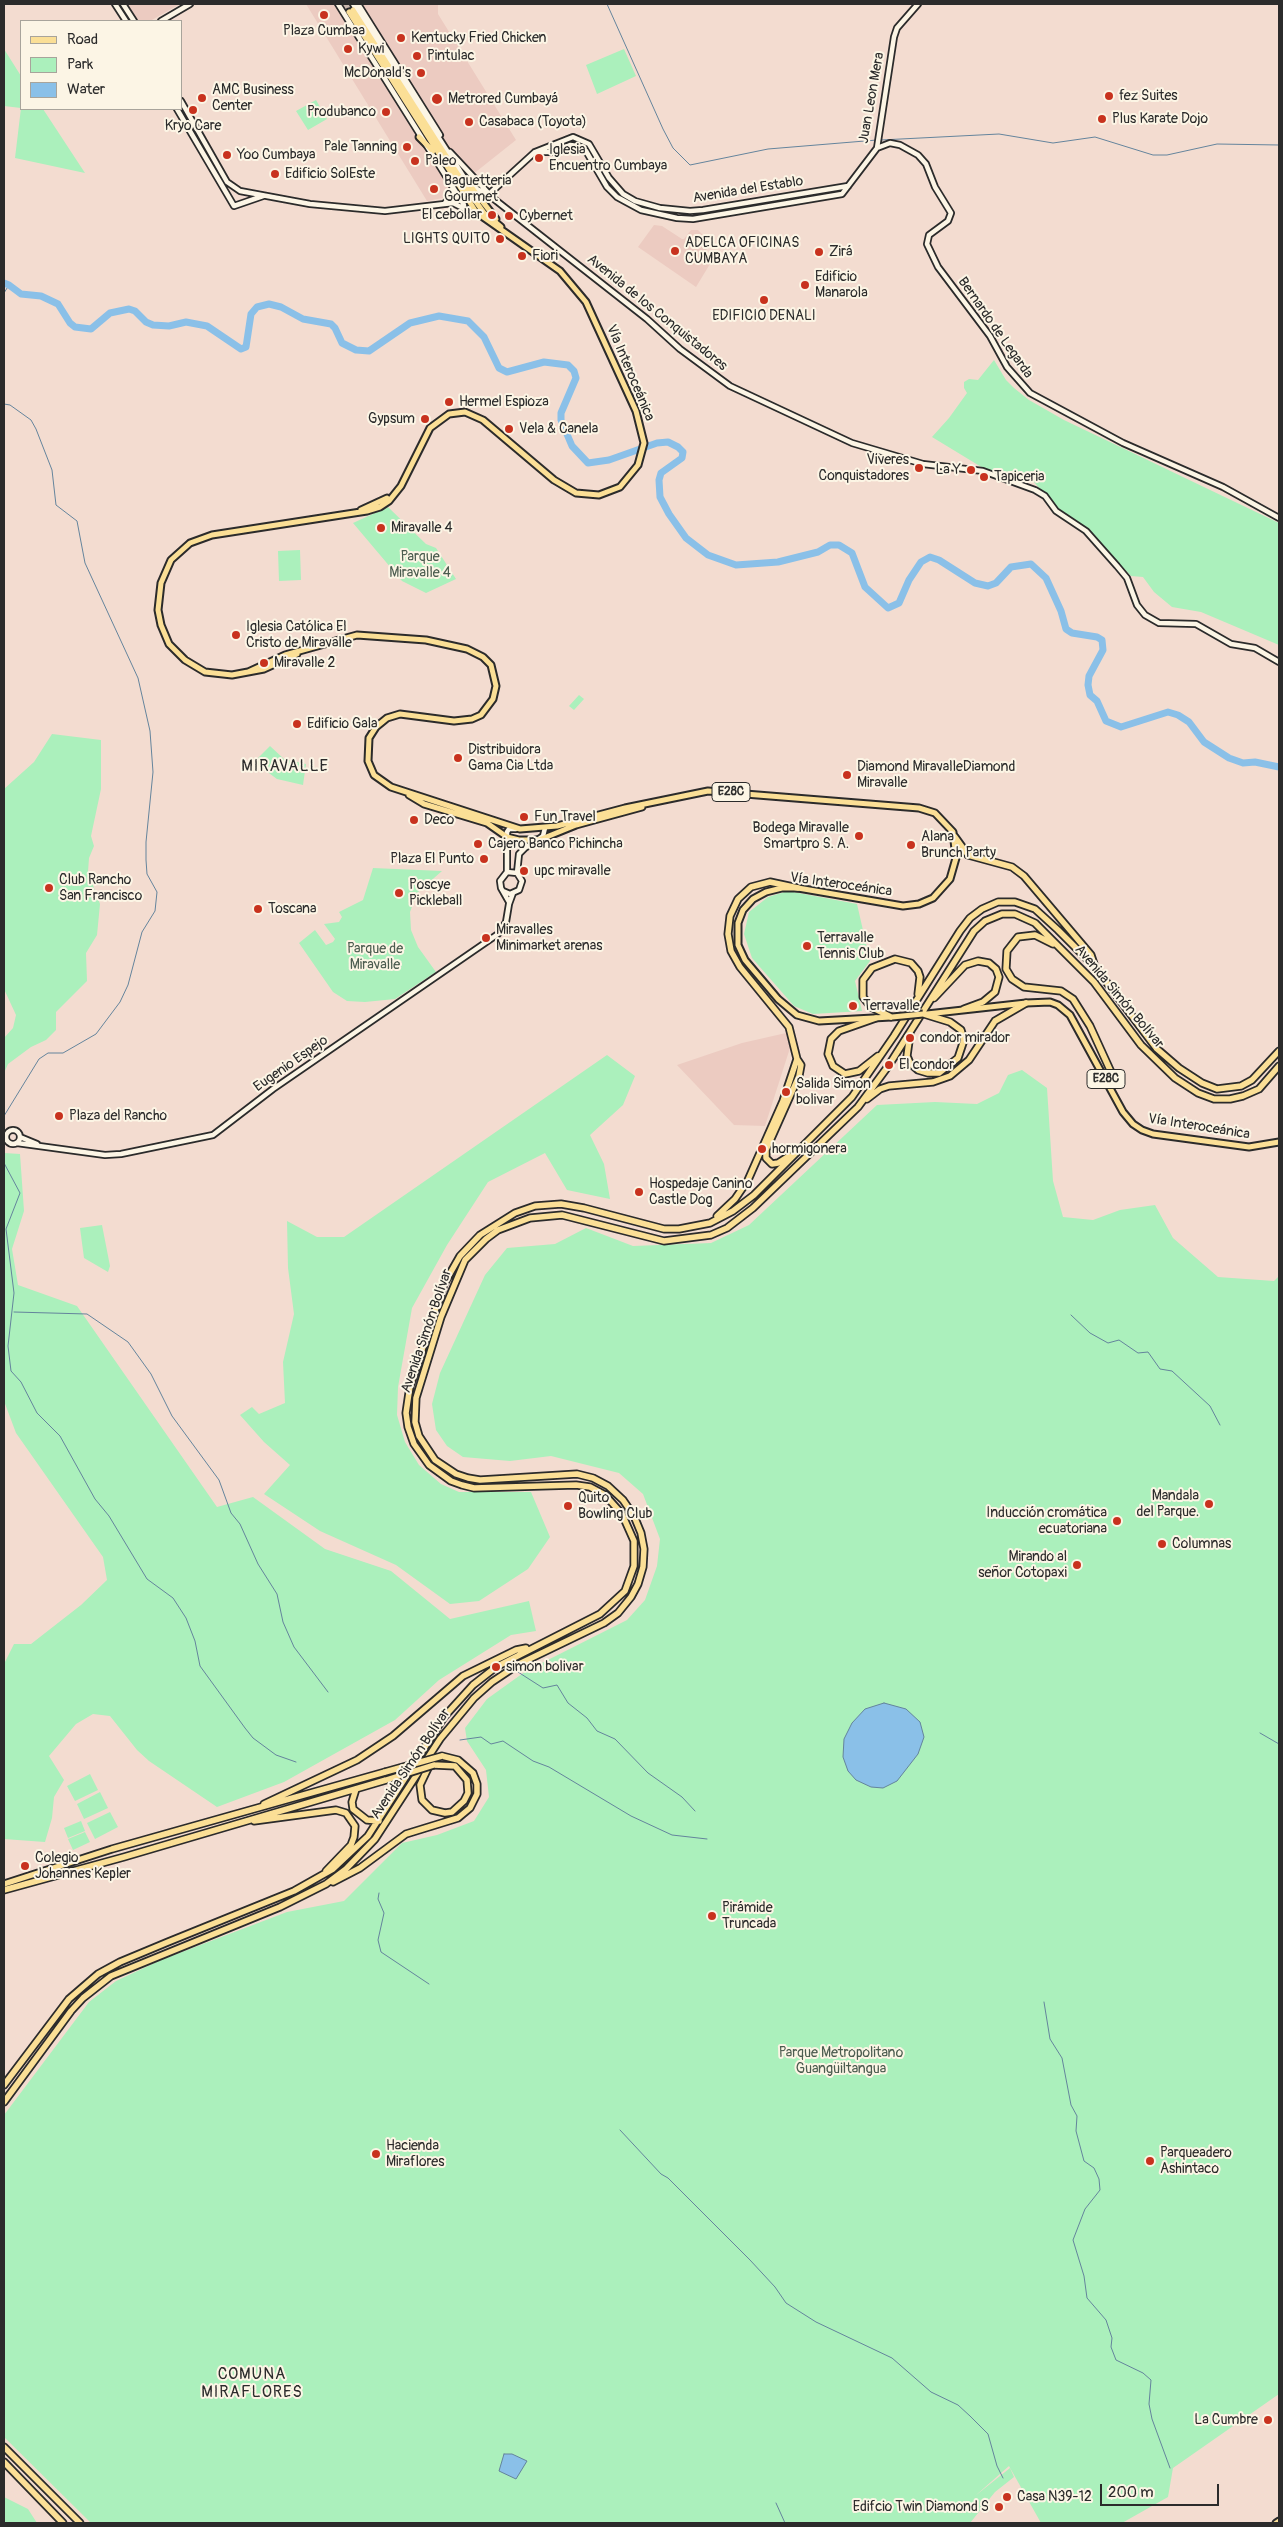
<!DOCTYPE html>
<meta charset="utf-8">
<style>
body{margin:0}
#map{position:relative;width:1283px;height:2527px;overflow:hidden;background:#f3dcd0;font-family:Pangolin,sans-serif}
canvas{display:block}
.frame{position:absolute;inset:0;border:5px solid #2b2b2b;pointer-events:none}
.legend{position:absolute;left:20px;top:20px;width:162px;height:90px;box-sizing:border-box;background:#fcf5e5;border:1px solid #a8a49b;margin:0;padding:6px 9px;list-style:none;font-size:15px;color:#2b2b2b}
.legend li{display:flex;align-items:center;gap:10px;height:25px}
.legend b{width:25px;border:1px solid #a8a49b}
.scale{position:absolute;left:1100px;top:2484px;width:119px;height:22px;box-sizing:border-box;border:2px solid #2b2b2b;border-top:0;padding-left:6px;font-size:15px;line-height:18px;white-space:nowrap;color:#2b2b2b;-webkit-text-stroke:4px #fcf5e5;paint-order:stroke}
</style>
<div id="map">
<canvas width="1283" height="2527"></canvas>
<div class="frame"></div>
<ul class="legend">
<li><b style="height:6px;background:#fbdf96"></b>Road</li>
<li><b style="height:14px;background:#abf0bc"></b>Park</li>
<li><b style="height:14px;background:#8ac0e8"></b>Water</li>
</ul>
<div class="scale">200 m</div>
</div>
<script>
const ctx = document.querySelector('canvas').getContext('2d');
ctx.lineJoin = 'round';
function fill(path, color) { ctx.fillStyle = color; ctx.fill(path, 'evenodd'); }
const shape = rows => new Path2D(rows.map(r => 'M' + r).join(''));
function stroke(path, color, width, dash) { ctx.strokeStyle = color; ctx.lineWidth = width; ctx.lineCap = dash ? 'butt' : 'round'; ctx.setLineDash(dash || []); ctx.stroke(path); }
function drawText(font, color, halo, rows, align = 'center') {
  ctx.font = font + ' Pangolin,sans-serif'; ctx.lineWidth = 4; ctx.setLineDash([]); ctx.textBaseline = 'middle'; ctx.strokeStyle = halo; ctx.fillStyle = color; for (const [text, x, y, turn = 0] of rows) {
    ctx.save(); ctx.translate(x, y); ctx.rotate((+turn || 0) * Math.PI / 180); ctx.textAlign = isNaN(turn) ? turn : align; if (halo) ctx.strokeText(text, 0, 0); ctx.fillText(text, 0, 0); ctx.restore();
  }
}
fill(shape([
 [125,4,180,4,150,21,136,21],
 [306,4,438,4,438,14,516,140,443,198,427,201],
 [654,225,662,226,682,239,684,239,691,230,698,230,707,239,709,243,706,251,713,259,696,287,638,247],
 [786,1033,790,1048,765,1126,734,1125,677,1065,742,1043]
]), '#eccbc1');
fill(shape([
 [4,49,21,76,21,109,43,109,85,173,15,158,21,108,4,106],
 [624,49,636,76,597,94,586,65],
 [316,100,327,119,308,130,296,111],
 [994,360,1006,380,1014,388,1029,400,1064,420,1279,523,1279,645,1201,612,1172,607,1154,592,1143,577,1131,576,1080,524,1056,508,1034,482,983,468,932,437,949,418,967,393,964,388,964,382,969,379,978,380],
 [388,507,426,544,436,548,456,579,426,593,402,581,353,523],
 [300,550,301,580,279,581,278,551],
 [579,695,584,699,574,710,569,706],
 [52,734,101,740,101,789,91,836,94,846,89,858,88,872,100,904,97,935,86,953,87,981,56,1012,56,1030,46,1040,31,1047,8,1064,4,1073,4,1038,13,1028,16,1015,4,989,4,789,34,762],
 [270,746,284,759,306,764,303,785,277,779,254,762],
 [373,868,442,871,417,893,410,912,411,930,418,947,436,972,395,999,365,1002,347,1001,333,992,299,943,315,930,326,945,333,942,335,939,324,924,339,922,342,917,339,912,363,900],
 [788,891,857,904,870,961,855,981,862,1011,813,1014,794,1006,752,958,744,934,749,912,768,897],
 [607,1055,635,1076,623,1105,590,1135,604,1164,610,1199,567,1190,545,1153,488,1182,447,1245,412,1308,398,1387,397,1415,405,1442,419,1465,441,1484,459,1492,531,1492,550,1537,528,1569,479,1601,450,1604,396,1565,320,1531,264,1494,290,1465,264,1442,240,1415,252,1407,259,1414,285,1403,283,1362,294,1314,288,1268,287,1221,317,1237,344,1237],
 [1022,1070,1047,1088,1053,1181,1063,1217,1093,1220,1120,1210,1155,1205,1173,1238,1218,1277,1274,1281,1279,1276,1279,2394,1173,2468,1168,2497,1122,2523,1041,2523,1009,2466,975,2496,1010,2468,1014,2477,995,2492,970,2523,91,2523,4,2437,4,2115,89,2002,116,1981,161,1960,287,1912,344,1901,402,1843,437,1835,474,1821,489,1797,486,1770,467,1741,465,1728,487,1699,526,1671,627,1620,645,1600,657,1566,660,1539,643,1494,619,1473,551,1456,510,1461,463,1457,447,1446,436,1430,432,1404,440,1373,485,1275,507,1248,555,1244,586,1228,633,1246,711,1243,749,1225,877,1105,935,1102,977,1104,999,1093,1008,1075],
 [4,1153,20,1154,24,1211,12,1249,18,1285,77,1306,217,1507,253,1497,325,1549,391,1571,450,1619,529,1601,536,1631,511,1635,439,1680,395,1720,284,1782,217,1807,149,1761,137,1750,110,1716,93,1714,76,1724,49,1756,64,1780,54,1797,52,1818,45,1842,4,1839,4,1664,14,1644,31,1644,81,1605,107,1580,103,1557,16,1433,4,1401],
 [102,1225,110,1266,108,1272,84,1258,80,1228],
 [90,1774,98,1790,75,1801,67,1786],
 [100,1792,108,1808,84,1819,77,1804],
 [110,1812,118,1827,95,1839,87,1823],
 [81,1821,85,1831,68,1838,64,1828],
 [85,1832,90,1842,73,1850,68,1839],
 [4,2497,28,2509,37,2523,4,2523]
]), '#abf0bc');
const water = shape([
 [884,1703,906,1709,920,1722,924,1737,918,1754,897,1781,883,1788,871,1787,856,1780,848,1771,843,1757,844,1739,852,1723,865,1709,884,1703],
 [504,2454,512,2454,527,2461,516,2479,499,2471,504,2454]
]);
fill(water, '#8ac0e8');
stroke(water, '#64849c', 1);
stroke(shape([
 [607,4,663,129,673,148,690,165,768,149,877,140],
 [881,140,999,134,1053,143,1095,137,1153,155,1167,155,1217,144,1279,145],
 [4,293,9,285],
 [4,404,10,405,31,420,36,429,52,470,56,505,77,521,85,563,138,678,150,731,153,772,146,842,146,860,147,874,157,892,155,911,142,932,128,985,120,1002,96,1034,63,1053,48,1053,39,1059,4,1116],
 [4,1163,20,1193,6,1229,14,1293,8,1346,11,1371,21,1382,37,1413,60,1436,95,1499,109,1516,147,1579,173,1598,186,1618,195,1641,200,1666,245,1728,253,1738,276,1755,296,1762],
 [14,1312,87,1314,128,1342,151,1374,172,1416,219,1480,231,1513,240,1524,258,1564,277,1594,283,1622,294,1647,328,1692],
 [1071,1315,1090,1333,1108,1343,1119,1340,1138,1353,1148,1352,1160,1369,1172,1371,1210,1406,1220,1425],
 [518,1672,543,1688,557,1685,568,1703,587,1718,597,1731,615,1739,648,1773,682,1797,695,1811],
 [1260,1733,1279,1744],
 [460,1740,481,1737,491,1744,503,1741,533,1761,549,1767,631,1816,672,1835,707,1839],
 [379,1893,378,1899,384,1913,378,1940,381,1952,429,1984],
 [1044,2002,1050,2039,1062,2058,1071,2105,1077,2116,1076,2131,1084,2161,1094,2168,1099,2179,1100,2190,1085,2209,1073,2240,1084,2276,1087,2298,1106,2320,1112,2338,1111,2347,1116,2360,1143,2373,1151,2380,1149,2404,1152,2419,1170,2468],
 [620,2130,661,2174,668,2178,750,2260,775,2287,786,2303,816,2322,892,2358,931,2392,958,2405,970,2416,988,2434,997,2466,1003,2478],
 [776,2503,785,2523]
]), '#64849c', 1);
stroke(shape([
 [4,283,9,285,21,294,41,296,58,304,70,323,75,327,91,329,110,313,129,309,135,311,146,322,153,325,169,326,186,322,207,326,241,349,246,347,251,314,257,307,269,304,281,307,303,319,331,324,335,328,342,343,356,350,369,351,410,323,439,316,468,321,484,337,499,368,507,372,544,362,568,365,574,371,576,378,561,413,561,420,572,446,588,463,609,460,657,443,668,442,678,447,683,452,682,458,661,473,659,480,660,497,669,514,686,538,708,555,736,565,778,562,818,552,830,545,839,545,852,553,865,587,888,608,899,603,909,580,921,562,930,557,939,560,975,583,988,586,996,583,1011,567,1031,564,1046,578,1061,611,1066,629,1072,633,1097,637,1102,640,1103,650,1089,676,1088,685,1090,695,1097,701,1106,721,1121,727,1168,712,1178,715,1189,722,1204,742,1229,758,1243,763,1255,762,1279,767]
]), '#8ac0e8', 7);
stroke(shape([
 [345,4,349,12],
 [350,4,353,10]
]), '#cbb9af', 5, [5, 2.5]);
const secondary = shape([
 [115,4,126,21],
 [123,4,134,21],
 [338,4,464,205],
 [353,4,469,185,487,194],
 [358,4,440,135],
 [161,21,190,4],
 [181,101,227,182,240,191,310,204,385,211,453,203,477,215],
 [177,109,234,206,263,196],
 [877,148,890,143,900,145,918,155,926,164,935,187,951,213,948,221,929,235,927,244,938,267,990,336,1007,367,1030,393,1123,443,1223,487,1279,518],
 [450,152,494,199,647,319,680,349,730,386,852,443,923,464,983,471,1035,490,1045,496,1056,511,1086,531,1117,566,1127,578,1137,605,1145,615,1159,623,1196,624,1231,644,1255,648,1279,662],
 [535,152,554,152,570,145,578,146,586,151,607,187,617,197,641,210,677,218,693,219,842,194,877,148,894,37,897,28,918,4],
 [489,194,535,152,573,137,589,144,609,178,623,194,635,201,660,208,690,211,703,210,848,186],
 [445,203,451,196,452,189],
 [507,872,507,832,509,829,516,829],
 [517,873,519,854,525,848,543,836,545,828],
 [503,891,510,894,519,890,522,881,517,873,507,872,500,881,501,888,509,902],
 '6 1137a7 7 0 1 1 14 0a7 7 0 1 1-14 0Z',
 [20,1137,37,1144],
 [17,1143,105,1155,121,1154,213,1135,273,1089,498,934,506,922,509,904,513,893]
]);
const primary = shape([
 [353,10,471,195,484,213,501,227],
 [419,137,433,151],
 [472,188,496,219],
 [361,510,387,498],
 [297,654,264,669,232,675,205,672,185,660,169,644,161,625,158,610,161,583,171,560,190,543,212,535,367,511,380,507,389,501,401,486,430,428,449,414,465,412,483,420,554,480,576,493,599,495,620,487,638,465,644,443,636,411,586,302,560,271,476,212,349,12],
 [248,672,285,655,357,635,426,640,467,649,483,657,491,665,496,686,493,699,481,715,472,719,454,721,400,714,387,718,376,727,369,738,368,761,374,775,391,787,520,829,557,826,625,808,708,791,919,808,935,813,953,832,956,858,950,879,933,898,919,904,903,906,798,888,782,888,766,892,753,899,743,910,738,923,738,945,745,960,778,999,797,1015,819,1021,891,1017],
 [409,795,424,804,487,823,507,837,519,840,539,840,576,825,642,807],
 [927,1014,1026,1003,1050,1002,1058,1005,1070,1015,1123,1112,1133,1124,1142,1130,1153,1134,1249,1147,1279,1142],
 [1276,2523,1279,2521]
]);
const highway = shape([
 [955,837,968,855,1012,867,1024,876,1091,955,1095,967],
 [1053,944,1035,935,1018,937,1007,951,1006,969,1012,979,1024,987,1061,991,1073,999,1090,1026,1111,1072,1110,1086],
 [934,998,965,965,978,961,989,963,996,969,999,977,995,992,983,1002,964,1009],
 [891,1017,871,1007,863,997,863,980,872,968,895,959,911,963,918,971,920,977,918,994],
 [876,1018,839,1031,831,1039,828,1054,833,1066,845,1074,859,1071,878,1056],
 [910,1034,907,1056,910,1063,918,1070,928,1073,939,1073,958,1058,964,1040,961,1030,950,1022,924,1014],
 [867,1099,880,1089,889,1086,933,1082,950,1076,969,1060,995,1021,1026,1003],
 [789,1156,778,1163,772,1164,766,1158,766,1150,799,1076,801,1065,797,1059],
 [717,1216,735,1199,748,1180,783,1101,797,1059,789,1027,740,967,731,951,728,934,730,916,738,899,751,887,770,882,798,888],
 [430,1764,420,1785,422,1800,432,1810,445,1813,452,1812,464,1801,468,1793,467,1780,455,1766,434,1765],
 [356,1789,352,1802,353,1809,367,1820,379,1821],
 [264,1804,357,1760,393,1736,463,1676,516,1650,526,1648],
 [254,1821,336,1810,346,1813,355,1826,354,1837,351,1845,326,1871],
 [333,1882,360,1868,406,1834,458,1818,470,1808,477,1794,477,1784,473,1773,458,1760,442,1756],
 [4,1884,112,1849,385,1772],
 [4,1890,124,1857,386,1780],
 [4,2085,69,1999,98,1974,120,1962,168,1942,294,1891,333,1869,368,1836,444,1717,473,1685,496,1667,600,1614,625,1591,634,1566,634,1541,622,1514,605,1495,590,1487,576,1485,474,1488,462,1485,451,1481,429,1465,414,1444,408,1427,406,1413,410,1386,444,1284,460,1256,480,1235,515,1213,535,1206,561,1204,584,1208,664,1229,679,1229,710,1223,733,1211,754,1195,852,1097,894,1036,960,931,970,918,982,909,998,902,1015,902,1035,909,1058,930,1095,967,1157,1049,1179,1068,1202,1083,1217,1089,1241,1086,1252,1080,1279,1051],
 [4,2102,71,2011,83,1998,111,1976,280,1907,326,1884,346,1869,375,1839,440,1739,474,1698,492,1682,519,1664,604,1623,618,1613,631,1597,638,1584,643,1567,644,1549,641,1533,634,1516,623,1500,608,1486,593,1478,577,1474,480,1480,468,1478,456,1474,435,1460,419,1436,415,1422,416,1398,441,1317,465,1260,486,1239,498,1230,530,1218,562,1215,664,1241,711,1235,727,1228,753,1208,858,1107,889,1065,974,931,985,921,1002,914,1015,914,1035,923,1094,982,1141,1045,1175,1078,1198,1093,1214,1099,1230,1099,1243,1096,1259,1089,1279,1066],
 [4,2447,80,2523],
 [4,2462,63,2523]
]);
stroke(secondary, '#2b2b2b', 8);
stroke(primary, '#2b2b2b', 9);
stroke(highway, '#2b2b2b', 9);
stroke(secondary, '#fcf5e5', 4.5);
stroke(primary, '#fbdf96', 5);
stroke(highway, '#fbdf96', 5.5);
const primaryBridge = shape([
 [892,1017,923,1014]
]);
const highwayBridge = shape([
 [385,1772,442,1756],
 [386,1780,434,1765]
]);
stroke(primaryBridge, '#2b2b2b', 9, []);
stroke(highwayBridge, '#2b2b2b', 9, []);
stroke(primaryBridge, '#fbdf96', 5);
stroke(highwayBridge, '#fbdf96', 5.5);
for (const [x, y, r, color] of [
 [324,15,5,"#c8321e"],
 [401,38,5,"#c8321e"],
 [348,49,5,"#c8321e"],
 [417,56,5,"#c8321e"],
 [421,73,5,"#c8321e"],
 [1109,96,5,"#c8321e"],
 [202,98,5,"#c8321e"],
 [437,99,6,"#c8321e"],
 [193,110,5,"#c8321e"],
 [386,112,5,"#c8321e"],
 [1102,119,5,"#c8321e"],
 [469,122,5,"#c8321e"],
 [407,147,5,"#c8321e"],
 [227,155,5,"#c8321e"],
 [539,158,5,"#c8321e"],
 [415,161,5,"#c8321e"],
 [275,174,5,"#c8321e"],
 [434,189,5,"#c8321e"],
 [492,215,5,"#c8321e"],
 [509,216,5,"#c8321e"],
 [500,239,5,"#c8321e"],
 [675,251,5,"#c8321e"],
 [819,252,5,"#c8321e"],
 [522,256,5,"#c8321e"],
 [805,285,5,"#c8321e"],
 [764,300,5,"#c8321e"],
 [449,402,5,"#c8321e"],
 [425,419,5,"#c8321e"],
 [509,429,5,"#c8321e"],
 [919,468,5,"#c8321e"],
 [971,470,5,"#c8321e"],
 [984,477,5,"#c8321e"],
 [381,528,5,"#c8321e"],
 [236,635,5,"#c8321e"],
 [264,663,5,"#c8321e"],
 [297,724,5,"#c8321e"],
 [458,758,5,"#c8321e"],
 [847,775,5,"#c8321e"],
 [524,817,5,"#c8321e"],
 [414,820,5,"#c8321e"],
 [859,836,5,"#c8321e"],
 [478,844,5,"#c8321e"],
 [911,845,5,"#c8321e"],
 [484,859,5,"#c8321e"],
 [524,871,5,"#c8321e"],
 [49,888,5,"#c8321e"],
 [399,893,5,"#c8321e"],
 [258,909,5,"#c8321e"],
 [486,938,5,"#c8321e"],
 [807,946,5,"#c8321e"],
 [853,1006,5,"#c8321e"],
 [910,1038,5,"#c8321e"],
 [889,1065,5,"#c8321e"],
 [786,1092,5,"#c8321e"],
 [59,1116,5,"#c8321e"],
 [762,1149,5,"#c8321e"],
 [639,1192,5,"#c8321e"],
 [1209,1504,5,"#c8321e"],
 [568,1506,5,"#c8321e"],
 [1117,1521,5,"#c8321e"],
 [1162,1544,5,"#c8321e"],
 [1077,1565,5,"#c8321e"],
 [496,1667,5,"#c8321e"],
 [25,1866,5,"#c8321e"],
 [712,1916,5,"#c8321e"],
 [376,2154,5,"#c8321e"],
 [1150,2161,5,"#c8321e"],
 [1268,2420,5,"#c8321e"],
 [1007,2497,5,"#c8321e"],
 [999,2507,5,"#c8321e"]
]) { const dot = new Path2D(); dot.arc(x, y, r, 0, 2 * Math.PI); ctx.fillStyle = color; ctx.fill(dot); stroke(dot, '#fcf5e5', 2); }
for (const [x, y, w] of [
 [731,792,38],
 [1106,1079,38]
]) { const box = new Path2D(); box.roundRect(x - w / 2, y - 9.5, w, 19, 4); ctx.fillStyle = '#fcf5e5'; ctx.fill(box); stroke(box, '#2b2b2b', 1); }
drawText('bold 12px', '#2b2b2b', null, [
 ["E28C",731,792],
 ["E28C",1106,1079]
]);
drawText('14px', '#2b2b2b', '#fcf5e5', [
 ["Plaza Cumbaa",324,31,"center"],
 ["Kentucky Fried Chicken",411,38],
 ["Kywi",358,49],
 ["Pintulac",427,56],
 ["McDonald's",411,73,"right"],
 ["AMC Business",212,90],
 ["Center",212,106],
 ["fez Suites",1119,96],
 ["Metrored Cumbayá",448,99],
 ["Produbanco",376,112,"right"],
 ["Plus Karate Dojo",1112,119],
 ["Casabaca (Toyota)",479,122],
 ["Kryo Care",193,126,"center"],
 ["Pale Tanning",397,147,"right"],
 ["Iglesia",549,150],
 ["Encuentro Cumbaya",549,166],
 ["Yoo Cumbaya",237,155],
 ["Paleo",425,161],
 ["Edificio SolEste",285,174],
 ["Baguetteria",444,181],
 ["Gourmet",444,197],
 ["El cebollar",482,215,"right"],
 ["Cybernet",519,216],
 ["LIGHTS QUITO",490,239,"right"],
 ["ADELCA OFICINAS",685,243],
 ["CUMBAYA",685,259],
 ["Zirá",829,252],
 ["Fiori",532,256],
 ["Edificio",815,277],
 ["Manarola",815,293],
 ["EDIFICIO DENALI",764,316,"center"],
 ["Hermel Espioza",459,402],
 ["Gypsum",415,419,"right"],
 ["Vela & Canela",519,429],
 ["Viveres",909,460,"right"],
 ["Conquistadores",909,476,"right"],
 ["La Y",961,470,"right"],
 ["Tapiceria",994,477],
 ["Miravalle 4",391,528],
 ["Iglesia Católica El",246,627],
 ["Cristo de Miravalle",246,643],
 ["Miravalle 2",274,663],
 ["Edificio Gala",307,724],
 ["Distribuidora",468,750],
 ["Gama Cia Ltda",468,766],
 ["Diamond MiravalleDiamond",857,767],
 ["Miravalle",857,783],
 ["Fun Travel",534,817],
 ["Deco",424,820],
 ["Bodega Miravalle",849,828,"right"],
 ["Smartpro S. A.",849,844,"right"],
 ["Alana",921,837],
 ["Brunch Party",921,853],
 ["Cajero Banco Pichincha",488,844],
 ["Plaza El Punto",474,859,"right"],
 ["upc miravalle",534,871],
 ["Club Rancho",59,880],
 ["San Francisco",59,896],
 ["Poscye",409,885],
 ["Pickleball",409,901],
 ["Toscana",268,909],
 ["Miravalles",496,930],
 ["Minimarket arenas",496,946],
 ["Terravalle",817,938],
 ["Tennis Club",817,954],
 ["Terravalle",863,1006],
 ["condor mirador",920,1038],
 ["El condor",899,1065],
 ["Salida Simon",796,1084],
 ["bolivar",796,1100],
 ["Plaza del Rancho",69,1116],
 ["hormigonera",772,1149],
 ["Hospedaje Canino",649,1184],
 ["Castle Dog",649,1200],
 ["Mandala",1199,1496,"right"],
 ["del Parque.",1199,1512,"right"],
 ["Quito",578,1498],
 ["Bowling Club",578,1514],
 ["Inducción cromática",1107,1513,"right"],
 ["ecuatoriana",1107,1529,"right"],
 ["Columnas",1172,1544],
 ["Mirando al",1067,1557,"right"],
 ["señor Cotopaxi",1067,1573,"right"],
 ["simon bolivar",506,1667],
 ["Colegio",35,1858],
 ["Johannes Kepler",35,1874],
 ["Pirámide",722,1908],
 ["Truncada",722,1924],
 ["Hacienda",386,2146],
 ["Miraflores",386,2162],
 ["Parqueadero",1160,2153],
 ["Ashintaco",1160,2169],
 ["La Cumbre",1258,2420,"right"],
 ["Casa N39-12",1017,2497],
 ["Edifcio Twin Diamond S",989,2507,"right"]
], 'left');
drawText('14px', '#2b2b2b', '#fcf5e5', [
 ["Juan Leon Mera",872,98,-80],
 ["Avenida del Establo",748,190,-9],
 ["Avenida de los Conquistadores",657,313,39],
 ["Bernardo de Legarda",995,328,55],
 ["Vía Interoceánica",630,373,67],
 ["Vía Interoceánica",841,885,8],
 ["Avenida Simón Bolívar",1119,997,50],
 ["Eugenio Espejo",291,1064,-35],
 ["Vía Interoceánica",1199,1127,9],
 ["Avenida Simón Bolívar",427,1331,-71],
 ["Avenida Simón Bolívar",411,1764,-56]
]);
drawText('14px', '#4b5c4f', '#fcf5e5', [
 ["Parque",420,557],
 ["Miravalle 4",420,573],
 ["Parque de",375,949],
 ["Miravalle",375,965],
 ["Parque Metropolitano",841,2053],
 ["Guangüiltangua",841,2069]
]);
ctx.letterSpacing = '1px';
drawText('16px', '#2b2b2b', '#fcf5e5', [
 ["MIRAVALLE",285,767],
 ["COMUNA",252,2375],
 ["MIRAFLORES",252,2393]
]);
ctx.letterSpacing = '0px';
</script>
